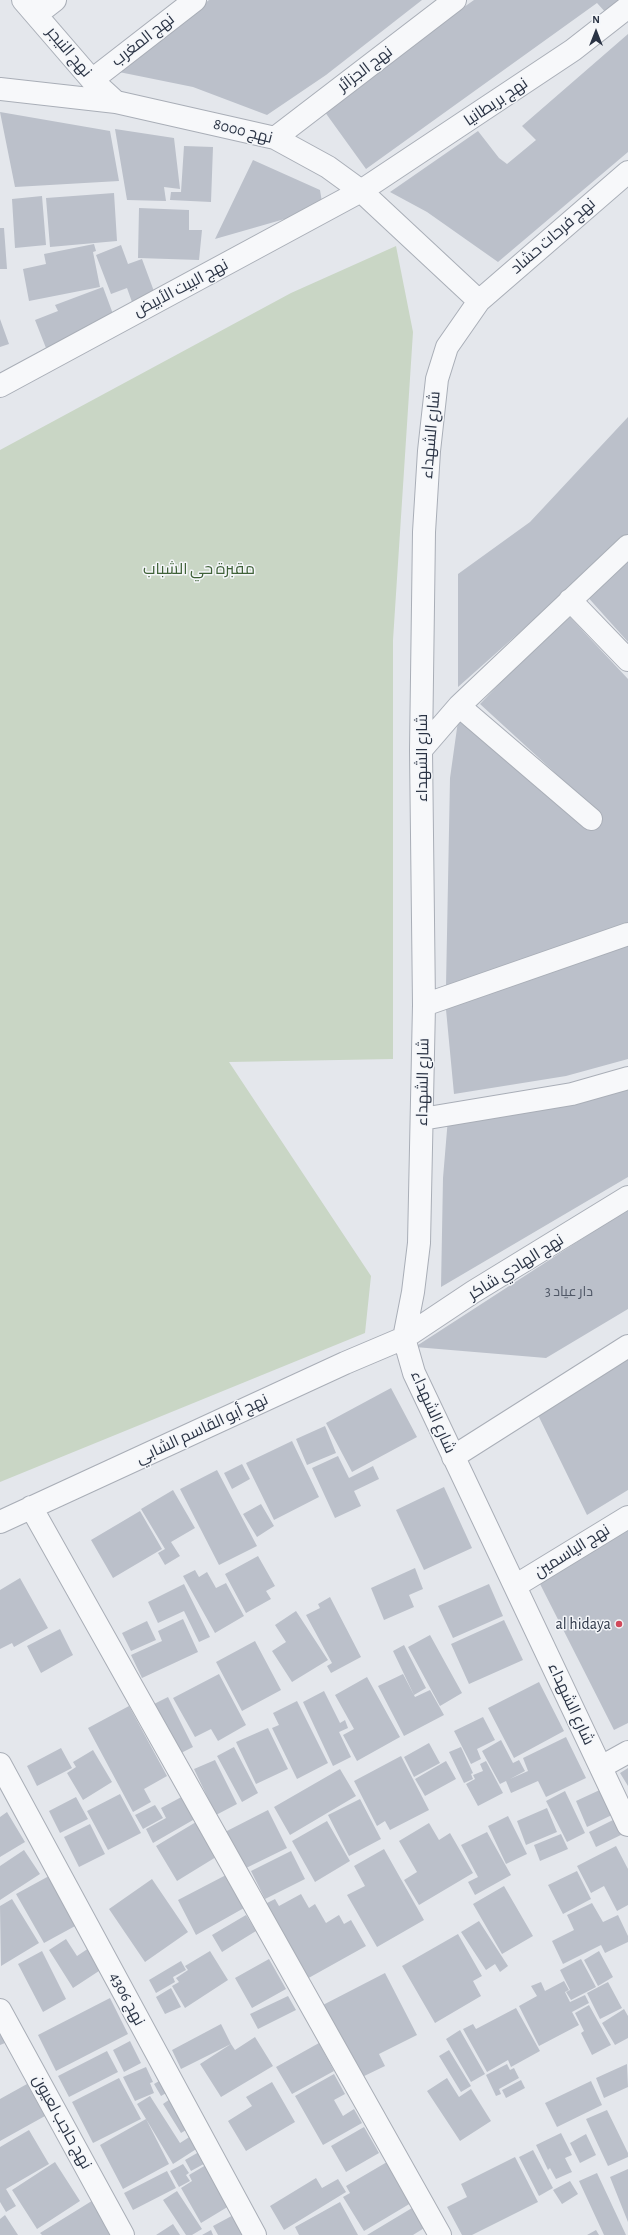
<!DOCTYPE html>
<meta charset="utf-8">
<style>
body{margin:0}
#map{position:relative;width:628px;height:2235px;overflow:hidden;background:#e4e7ec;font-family:"Alegreya Sans",sans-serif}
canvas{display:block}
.north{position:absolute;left:576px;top:12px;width:40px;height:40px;-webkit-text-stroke:3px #f4f6f9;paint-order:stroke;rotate:0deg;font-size:11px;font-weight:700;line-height:16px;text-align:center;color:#2b3445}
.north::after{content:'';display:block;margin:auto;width:14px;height:18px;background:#2b3445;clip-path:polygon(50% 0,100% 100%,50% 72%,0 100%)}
</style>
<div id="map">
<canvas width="628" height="2235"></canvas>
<div class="north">N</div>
</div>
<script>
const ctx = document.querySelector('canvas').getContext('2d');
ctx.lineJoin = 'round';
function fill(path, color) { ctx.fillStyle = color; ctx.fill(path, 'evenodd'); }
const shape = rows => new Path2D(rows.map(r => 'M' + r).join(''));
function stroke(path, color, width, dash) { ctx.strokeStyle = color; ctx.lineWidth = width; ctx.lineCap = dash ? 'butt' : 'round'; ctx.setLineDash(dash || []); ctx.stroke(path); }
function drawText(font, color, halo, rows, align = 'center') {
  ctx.font = font + ' "Alegreya Sans",Cairo,sans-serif'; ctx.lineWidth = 3; ctx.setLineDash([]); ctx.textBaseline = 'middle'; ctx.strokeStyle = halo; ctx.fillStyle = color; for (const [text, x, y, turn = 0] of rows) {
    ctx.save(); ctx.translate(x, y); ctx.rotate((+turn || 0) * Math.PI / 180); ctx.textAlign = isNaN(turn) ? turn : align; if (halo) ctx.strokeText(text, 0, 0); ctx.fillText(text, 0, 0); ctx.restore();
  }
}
fill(shape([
 [396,246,413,332,393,640,393,1059,229,1062,371,1276,365,1333,0,1482,0,450,291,293]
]), '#c9d6c5');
fill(shape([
 [209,0,422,0,326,75,267,115,193,87,119,72],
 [474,0,625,0,607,14,597,3,366,169,322,108],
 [628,34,628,152,498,262,427,212,390,192,478,131,499,158,507,164,536,140,522,126],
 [0,112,110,131,119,181,15,187],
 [115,129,174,138,180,189,164,187,166,201,127,200],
 [184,146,213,147,211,202,170,200,171,192,181,192],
 [253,160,320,190,323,208,215,239],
 [114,193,117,241,50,247,46,198],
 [42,196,46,245,15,248,12,199],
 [139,208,189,210,189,230,202,230,199,260,138,258],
 [0,228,4,228,7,269,0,269],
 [94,244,96,251,93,252,100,287,29,301,23,269,46,264,44,254],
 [121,245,128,264,142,259,155,294,132,302,127,288,111,294,96,255],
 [103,287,116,322,46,348,35,320,58,311,55,305],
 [0,319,9,344,0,347],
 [628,417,628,536,458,687,458,574,530,522],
 [628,554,628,642,585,594],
 [570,617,628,679,628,922,582,944,446,986,450,778,458,721,598,817,552,770,480,704,528,654],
 [628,940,628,1059,566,1076,454,1094,445,999],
 [628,1086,628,1177,441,1287,443,1178,448,1118],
 [628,1209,628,1309,546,1358,415,1347],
 [628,1351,628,1490,587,1515,538,1415],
 [391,1388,417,1437,352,1472,326,1423],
 [325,1426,336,1453,307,1465,296,1439],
 [292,1441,319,1497,274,1520,246,1463],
 [338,1456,349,1478,373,1466,379,1479,354,1491,361,1506,335,1518,312,1468],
 [242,1464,250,1479,232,1489,224,1473],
 [217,1470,257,1546,219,1565,180,1489],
 [444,1487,472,1548,424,1570,396,1510],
 [173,1490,195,1528,171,1542,180,1556,165,1565,158,1553,165,1549,141,1509],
 [261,1504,274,1526,257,1537,243,1514],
 [140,1511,162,1549,113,1578,91,1540],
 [628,1529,628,1723,614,1730,539,1582],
 [258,1556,275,1586,266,1591,271,1599,246,1613,225,1574],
 [415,1568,423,1589,409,1595,414,1607,384,1620,371,1588],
 [195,1570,199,1577,207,1572,216,1588,226,1583,244,1616,215,1633,183,1576],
 [20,1578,48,1628,14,1647,12,1643,0,1649,0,1590],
 [184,1584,210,1637,199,1642,184,1611,158,1623,148,1602],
 [489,1584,503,1616,453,1638,438,1606],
 [330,1597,361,1657,331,1673,327,1666,332,1663,306,1615,320,1608,318,1604],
 [296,1611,328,1660,292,1682,272,1651,286,1642,275,1625],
 [183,1619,198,1652,142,1678,131,1655,162,1641,158,1631],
 [504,1620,523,1660,469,1684,451,1644],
 [147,1621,156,1640,131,1651,122,1633],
 [60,1629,73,1655,41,1673,27,1646],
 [430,1635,462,1693,440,1706,408,1647],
 [255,1641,281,1690,242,1711,216,1662],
 [404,1645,426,1688,414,1695,393,1651],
 [219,1674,246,1725,218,1741,211,1729,195,1737,173,1698],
 [403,1674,415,1697,430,1690,444,1715,404,1736,378,1686],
 [367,1677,400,1737,357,1761,343,1735,354,1729,335,1695],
 [539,1682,564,1731,514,1758,488,1708],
 [324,1691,340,1723,345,1720,348,1728,339,1732,351,1757,333,1766,303,1702],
 [168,1697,193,1747,177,1755,152,1705],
 [297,1701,328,1763,297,1779,272,1728,279,1725,273,1713],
 [129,1706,167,1776,144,1789,151,1802,133,1812,88,1728],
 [483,1717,495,1740,477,1749,481,1759,471,1764,454,1731],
 [268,1728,288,1769,256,1784,236,1742],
 [566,1737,586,1778,546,1797,538,1781,511,1793,506,1781,500,1784,482,1751,501,1740,513,1763,519,1760,525,1771,510,1779,528,1771,523,1758],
 [429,1743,440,1763,414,1777,404,1757],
 [234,1747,258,1793,242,1802,217,1756],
 [461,1747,473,1773,471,1774,473,1779,464,1783,449,1752],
 [61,1748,72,1768,37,1786,27,1766],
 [93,1750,112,1782,83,1800,67,1773,76,1767,73,1762],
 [401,1756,429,1810,390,1830,385,1821,377,1826,354,1781],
 [215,1760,237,1804,216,1815,194,1769],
 [446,1761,456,1779,425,1796,415,1779],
 [486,1761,503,1793,478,1806,466,1784,475,1779,473,1775,483,1771,480,1764],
 [628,1768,628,1786,620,1773],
 [340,1769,356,1796,290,1835,274,1807],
 [604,1788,616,1813,587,1827,576,1801],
 [565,1791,585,1833,567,1842,546,1801],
 [120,1794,141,1833,108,1850,87,1811],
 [187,1794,200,1816,153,1843,146,1829,166,1818,161,1808],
 [76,1797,88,1819,60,1833,49,1811],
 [360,1799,381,1839,349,1856,328,1815],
 [155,1805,163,1818,143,1829,135,1815],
 [547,1808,557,1832,526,1845,517,1821],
 [268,1810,287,1848,242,1870,223,1833],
 [7,1812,25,1842,0,1857,0,1817],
 [508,1816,527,1854,506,1864,488,1826],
 [615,1819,623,1834,596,1847,589,1832],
 [327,1821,350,1861,315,1882,292,1841],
 [196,1822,216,1857,177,1881,156,1846],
 [429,1823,439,1840,450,1833,473,1873,419,1905,404,1880,417,1872,399,1841],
 [90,1824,105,1854,79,1867,64,1837],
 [487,1832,511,1875,475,1895,468,1882,478,1877,461,1845],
 [561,1834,568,1849,540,1861,534,1845],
 [616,1846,628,1869,628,1905,617,1911,604,1886,591,1893,577,1866],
 [384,1849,424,1920,377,1947,347,1895,365,1886,354,1866],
 [24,1850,40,1874,0,1900,0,1866],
 [291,1851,305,1879,265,1899,251,1871],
 [577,1871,591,1899,563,1914,548,1885],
 [226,1875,244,1908,196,1935,178,1900],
 [49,1876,77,1925,44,1943,16,1894],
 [152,1879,188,1932,145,1962,109,1909],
 [504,1886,533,1936,502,1954,473,1904],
 [301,1894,309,1908,315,1904,326,1923,339,1915,344,1924,351,1920,366,1946,305,1980,263,1905,275,1899,279,1906],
 [12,1899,39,1943,1,1966,0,1906],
 [592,1903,603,1922,618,1915,628,1936,628,1942,605,1953,601,1945,563,1964,552,1941,574,1930,567,1915],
 [246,1915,256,1931,222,1952,212,1935],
 [479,1921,508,1966,500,1972,495,1964,486,1970,461,1932],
 [458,1934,482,1976,473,1981,481,1996,435,2023,402,1966],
 [66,1939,77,1956,89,1948,102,1969,73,1988,49,1950],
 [42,1951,66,1999,43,2012,18,1964],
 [210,1951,228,1980,185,2008,172,1986,179,1982,176,1978,188,1970,185,1966],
 [599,1951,613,1977,598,1986,584,1960],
 [269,1959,286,1989,252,2008,235,1978],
 [581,1959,596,1987,571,2000,566,1992,570,1990,560,1970],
 [181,1961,186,1970,173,1977,175,1982,156,1993,149,1980],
 [385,1973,417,2035,379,2054,385,2066,358,2079,321,2006],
 [564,1981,569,1990,565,1992,570,2002,585,1995,589,2003,572,2012,579,2025,539,2046,519,2006,537,1996,531,1986,541,1982,545,1991],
 [608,1982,622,2008,600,2019,587,1993],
 [171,1988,181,2007,165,2014,156,1997],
 [288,1996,296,2010,258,2029,250,2014],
 [110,1998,128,2034,56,2071,38,2035],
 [589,2005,611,2045,592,2055,581,2033,584,2031,575,2013],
 [516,2008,540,2051,511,2067,508,2060,487,2072,463,2029,473,2024,476,2029],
 [624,2009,628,2016,628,2038,615,2045,602,2023],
 [221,2024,231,2044,181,2069,172,2050],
 [460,2030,485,2074,471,2082,446,2039],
 [0,2033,5,2043,0,2045],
 [255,2037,273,2066,221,2097,200,2064,231,2044,235,2050],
 [130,2041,141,2063,124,2072,113,2050],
 [319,2043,334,2071,292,2094,276,2067],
 [449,2050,471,2086,461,2092,439,2056],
 [107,2051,118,2072,69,2097,58,2076],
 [507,2064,510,2070,514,2068,519,2078,499,2089,501,2094,496,2096,486,2075],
 [627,2064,628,2087,604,2098,596,2078],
 [146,2067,153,2082,150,2083,154,2093,135,2101,123,2077],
 [334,2074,345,2094,334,2100,343,2116,354,2109,362,2123,323,2145,295,2096],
 [166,2077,173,2089,161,2096,154,2084],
 [119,2078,141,2119,93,2143,72,2102],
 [447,2078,459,2097,471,2089,491,2121,460,2141,427,2091],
 [521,2080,525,2088,506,2098,502,2090],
 [591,2081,602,2105,557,2127,545,2103],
 [272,2082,295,2122,246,2151,228,2121,252,2106,246,2097],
 [27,2084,45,2116,0,2141,0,2099],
 [150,2096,180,2143,194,2134,201,2146,173,2164,137,2104],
 [173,2097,191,2127,181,2133,163,2104],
 [607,2110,628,2153,628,2157,608,2166,586,2119],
 [146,2119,169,2164,123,2189,100,2145],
 [364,2127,379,2153,346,2172,331,2146],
 [29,2130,49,2164,6,2189,16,2206,6,2212,0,2202,0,2147],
 [561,2133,572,2155,565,2158,572,2172,556,2179,550,2168,548,2170,536,2145],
 [586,2134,596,2155,580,2163,570,2143],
 [204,2149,211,2160,191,2171,185,2160],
 [533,2150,553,2188,539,2196,519,2157],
 [515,2157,538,2202,472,2235,462,2235,447,2207,467,2197,461,2184],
 [55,2162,80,2201,37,2229,12,2190],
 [211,2162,234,2203,201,2223,181,2188,192,2181,189,2175],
 [387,2162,411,2203,364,2231,343,2197,350,2193,346,2186],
 [183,2164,189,2173,186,2175,190,2181,179,2187,170,2171],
 [628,2169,628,2222,610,2177],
 [167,2171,176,2188,133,2210,124,2193],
 [597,2173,626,2235,604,2235,579,2181],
 [316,2178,322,2188,338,2179,346,2192,284,2230,270,2206],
 [570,2181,578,2194,562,2204,553,2190],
 [177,2191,202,2229,192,2235,186,2235,163,2200],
 [95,2199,112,2235,42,2235,40,2233],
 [340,2202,358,2235,299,2235,295,2227],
 [417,2205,429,2225,413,2235,367,2235],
 [239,2212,251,2235,218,2235,213,2226],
 [5,2215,18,2235,0,2235,0,2219],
 [173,2224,180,2235,156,2235],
 [211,2230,213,2235,202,2235],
 [596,2230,599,2235,587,2235]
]), '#bbc0ca');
const minor = shape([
 [23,0,92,80,116,102],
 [37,14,55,0],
 [92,80,195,0],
 [0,89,116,102,275,138,328,167,361,191,479,301],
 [275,138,455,0],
 [628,172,479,301,447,347,437,379,429,451,424,532,421,750,424,1005,419,1243,413,1292,404,1338,414,1373,628,1825],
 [0,386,361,191,573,50,628,7],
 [570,600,628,660],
 [459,706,591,819],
 [421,750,459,706,628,546],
 [424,1005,628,934],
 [422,1119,572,1094,628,1078],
 [453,1457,628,1346],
 [31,1507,440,2235],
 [0,1522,345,1363,404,1338,473,1292,628,1197],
 [515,1586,628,1517],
 [0,1764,255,2235],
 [601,1767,628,1752],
 [0,2010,123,2235]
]);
stroke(minor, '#a9aeb7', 24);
stroke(minor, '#f7f8fa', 22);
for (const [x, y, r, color] of [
 [619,1624,4,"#d1495b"]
]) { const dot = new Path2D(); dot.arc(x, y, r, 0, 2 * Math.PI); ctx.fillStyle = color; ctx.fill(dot); stroke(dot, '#f4f6f9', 1.5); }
drawText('14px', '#4f5766', null, [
 ["3 دار عياد",569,1292]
]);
drawText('16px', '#2b3445', '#f4f6f9', [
 ["نهج المغرب",143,40,-38],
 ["نهج النيجر",69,52,50],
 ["نهج الجزائر",365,69,-37],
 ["نهج بريطانيا",496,102,-34],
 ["نهج 8000",243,131,14],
 ["نهج فرحات حشاد",553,236,-41],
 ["نهج البيت الأبيض",181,288,-28],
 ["شارع الشهداء",431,435,-85],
 ["شارع الشهداء",422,758,-90],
 ["شارع الشهداء",423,1082,-89],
 ["نهج الهادي شاكر",516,1267,-32],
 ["شارع الشهداء",433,1412,66],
 ["نهج أبو القاسم الشابي",202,1429,-25],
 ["نهج الياسمين",572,1551,-32],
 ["شارع الشهداء",571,1704,65],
 ["نهج 4306",127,1999,62],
 ["نهج حاجب لعيون",62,2122,61]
]);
drawText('16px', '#3f6138', '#f4f6f9', [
 ["مقبرة حي الشباب",199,569]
]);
drawText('16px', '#2b3445', '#f4f6f9', [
 ["al hidaya",611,1624]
], 'right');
</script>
